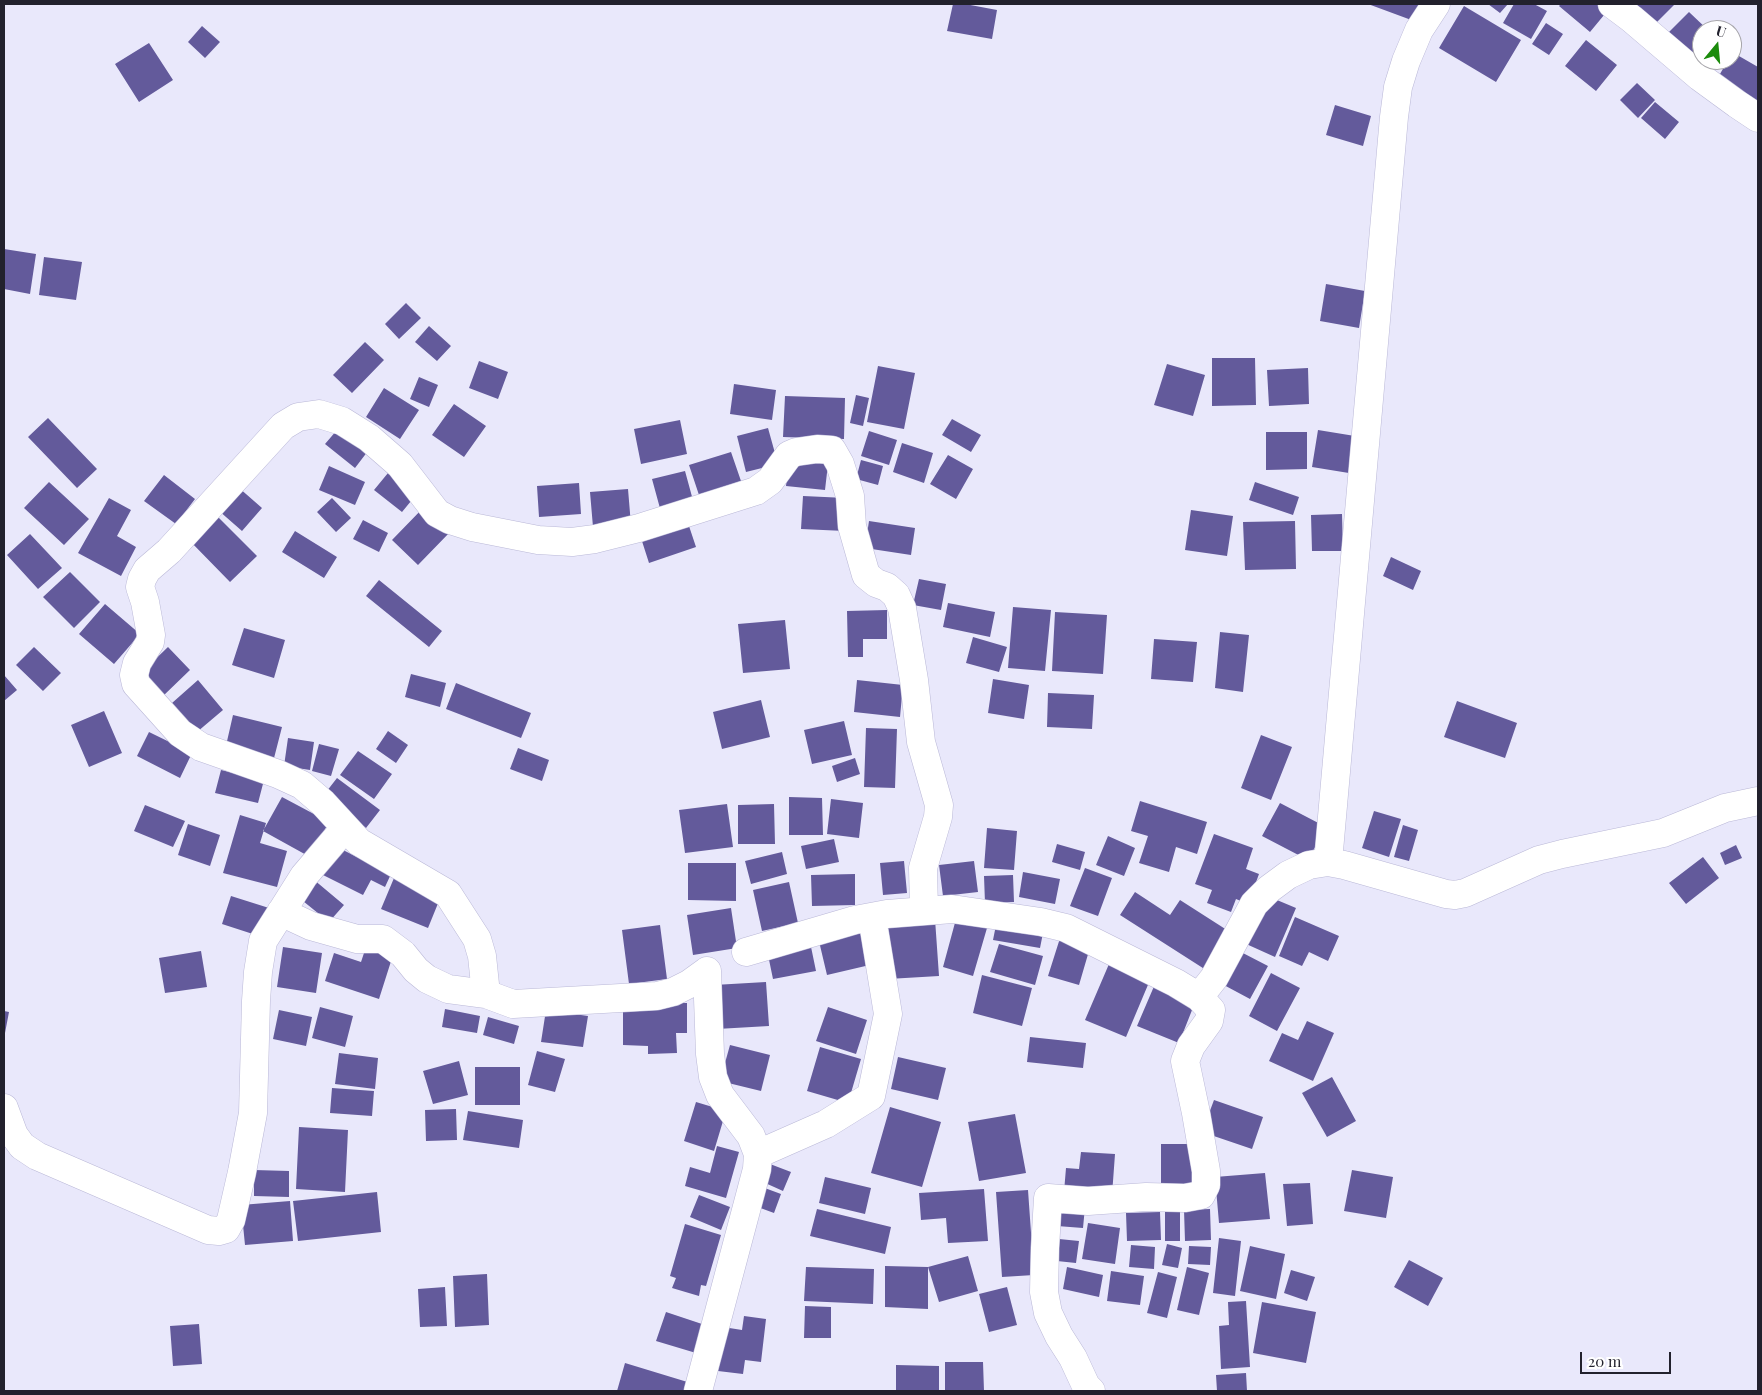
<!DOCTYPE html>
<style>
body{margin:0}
#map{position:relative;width:1762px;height:1395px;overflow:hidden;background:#e9e8fb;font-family:"Playfair Display",serif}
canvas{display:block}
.frame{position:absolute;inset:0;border:5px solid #22212d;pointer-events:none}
.north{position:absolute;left:1692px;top:20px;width:50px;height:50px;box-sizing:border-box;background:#fff;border:1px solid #a7a6ab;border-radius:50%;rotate:17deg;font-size:14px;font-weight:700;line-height:20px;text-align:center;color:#22212d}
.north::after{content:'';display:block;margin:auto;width:18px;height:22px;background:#1b8b0c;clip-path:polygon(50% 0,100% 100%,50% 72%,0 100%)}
.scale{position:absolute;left:1580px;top:1352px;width:91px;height:22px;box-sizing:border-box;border:2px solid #22212d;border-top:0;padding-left:6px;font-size:15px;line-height:18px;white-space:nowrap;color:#22212d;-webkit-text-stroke:4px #fff;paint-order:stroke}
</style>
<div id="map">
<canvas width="1762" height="1395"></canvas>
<div class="frame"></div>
<div class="north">U</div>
<div class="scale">20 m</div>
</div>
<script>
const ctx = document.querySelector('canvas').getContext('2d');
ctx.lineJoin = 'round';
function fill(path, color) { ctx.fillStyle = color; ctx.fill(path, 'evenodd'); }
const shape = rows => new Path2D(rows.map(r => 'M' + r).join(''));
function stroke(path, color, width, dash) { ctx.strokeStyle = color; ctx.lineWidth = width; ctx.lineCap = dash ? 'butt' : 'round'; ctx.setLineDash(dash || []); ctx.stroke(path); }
fill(shape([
 [953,4,965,4,997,10,992,39,947,31],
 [1368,4,1420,4,1414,21],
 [1488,4,1508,4,1500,13],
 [1514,4,1534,4,1547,11,1531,39,1503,23],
 [1561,4,1603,4,1609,9,1590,32,1559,6],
 [1636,4,1675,4,1656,23],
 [1464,6,1521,40,1496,82,1439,48],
 [1689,12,1708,30,1702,30,1702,60,1705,60,1699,66,1666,35],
 [1546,23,1563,34,1549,55,1532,44],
 [202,26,220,42,205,58,188,42],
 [1586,40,1617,65,1596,91,1565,66],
 [149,43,173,80,139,102,115,64],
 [1732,52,1758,67,1758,105,1716,81,1728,60,1732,60],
 [1637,83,1655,100,1638,118,1620,100],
 [1655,102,1679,122,1665,139,1641,118],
 [1335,105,1371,116,1363,146,1326,135],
 [4,249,36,254,30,294,4,289],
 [44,257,82,262,76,300,39,295],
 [1326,284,1365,291,1359,328,1320,321],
 [406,303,421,318,399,339,385,324],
 [429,326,451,346,437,361,415,342],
 [365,342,384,360,352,393,333,375],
 [1212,358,1255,358,1256,405,1212,406],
 [479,361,508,372,498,399,469,388],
 [1167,364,1205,375,1193,416,1154,405],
 [878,366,915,373,904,429,867,422],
 [1308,368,1309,404,1269,406,1267,370],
 [419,377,438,385,429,407,410,399],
 [734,384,776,390,772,420,730,414],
 [384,388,419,410,400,439,366,417],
 [856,395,869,398,863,426,850,423],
 [785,396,845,398,844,439,783,437],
 [454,404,486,426,464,457,432,435],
 [48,418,97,469,77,488,28,437],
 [952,419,981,435,971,452,942,435],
 [680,420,687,454,641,464,634,429],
 [343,423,371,447,355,468,325,444],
 [768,428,778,464,746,472,737,436],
 [1318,430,1361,437,1355,474,1312,467],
 [869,431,897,440,889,465,861,456],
 [1266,432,1307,432,1307,469,1266,470],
 [902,443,933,453,924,483,893,472],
 [731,452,741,481,699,495,689,465],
 [948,455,973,469,956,499,930,484],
 [789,459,828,464,825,490,786,486],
 [861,460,883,466,878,485,856,479],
 [329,466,365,482,355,505,319,490],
 [685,471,694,504,661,512,652,479],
 [388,473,416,495,402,512,374,490],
 [164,475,195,499,176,524,144,501],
 [49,482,89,519,64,545,24,508],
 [1255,482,1299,497,1293,515,1249,500],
 [579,483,581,514,539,517,537,486],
 [238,487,262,508,242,531,218,510],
 [628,489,631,525,593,527,590,492],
 [803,496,846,498,845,531,801,529],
 [109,498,131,510,117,536,136,547,121,576,78,553],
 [332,498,351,518,336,532,317,512],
 [425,506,451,531,418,565,392,540],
 [1191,510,1233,516,1227,556,1185,550],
 [214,513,257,556,230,582,188,539],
 [1342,514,1343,551,1312,551,1311,515],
 [363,520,388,533,379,552,353,539],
 [869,521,915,528,911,555,865,548],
 [1295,521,1296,569,1245,570,1243,522],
 [688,523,696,547,649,563,641,538],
 [295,531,337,557,324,578,282,552],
 [30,534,62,568,38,589,7,555],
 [1391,557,1421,571,1413,590,1383,576],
 [70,572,100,602,74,628,43,597],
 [919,579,946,584,941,610,913,605],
 [379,580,442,631,429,647,366,596],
 [948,603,995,612,990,637,943,627],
 [105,604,140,634,114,664,79,634],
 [1013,607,1051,610,1045,671,1008,668],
 [887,610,887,639,863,639,863,657,848,657,847,611],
 [1055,612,1107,615,1103,674,1052,671],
 [785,620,790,669,743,673,738,624],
 [244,628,285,640,274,678,232,665],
 [1220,632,1249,635,1243,692,1215,688],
 [973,637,1007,647,999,672,966,663],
 [1154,639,1197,642,1193,682,1151,679],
 [34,647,61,673,43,691,16,665],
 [168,647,190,670,162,697,140,674],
 [411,674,446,683,440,707,405,697],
 [4,675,17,690,4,701],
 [993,679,1029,685,1024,719,988,713],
 [198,680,223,710,197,732,172,703],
 [857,680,903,685,900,717,854,712],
 [456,683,531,713,521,738,446,709],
 [1048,693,1094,695,1092,729,1047,727],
 [761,700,770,737,722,749,713,712],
 [1457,701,1517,723,1505,758,1444,737],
 [104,711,122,753,89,767,71,725],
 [233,715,282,727,273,762,225,750],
 [844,721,852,755,812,764,804,730],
 [866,728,897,729,895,788,864,787],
 [388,731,408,745,396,763,376,749],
 [149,732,192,753,180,778,137,756],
 [1261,735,1292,747,1271,800,1241,788],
 [288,738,314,742,310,770,284,766],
 [319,744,339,749,331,776,312,771],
 [518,748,549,760,542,781,510,769],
 [358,751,392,774,374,799,340,775],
 [855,758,860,774,837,782,832,766],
 [221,770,264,780,258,803,215,793],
 [337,778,380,810,366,828,323,796],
 [282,797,329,822,310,857,263,831],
 [789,797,822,798,823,835,789,835],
 [831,799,863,803,859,838,827,834],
 [1140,801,1207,822,1197,854,1176,847,1169,872,1139,863,1148,836,1131,831],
 [1280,803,1326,827,1308,860,1262,836],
 [727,804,733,847,685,853,679,810],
 [774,804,775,844,738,844,738,805],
 [145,805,185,821,173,847,134,831],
 [1374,811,1401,819,1389,857,1362,848],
 [240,815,266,823,260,843,287,851,277,887,223,873],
 [188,824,220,835,210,866,178,855],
 [1403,825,1418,830,1409,861,1394,857],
 [987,828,1017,831,1014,870,984,868],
 [1214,834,1253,848,1246,869,1259,874,1248,904,1236,899,1231,912,1207,903,1212,890,1195,884],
 [1108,836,1135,848,1124,876,1096,865],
 [834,839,839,862,806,869,801,846],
 [1057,844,1085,852,1080,870,1052,862],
 [1736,845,1742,858,1725,865,1720,853],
 [337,847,391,874,385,887,371,880,363,895,323,875],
 [782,852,787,874,751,884,745,861],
 [1703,857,1719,878,1686,904,1669,883],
 [904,861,907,893,883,895,880,863],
 [974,861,978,892,943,896,939,865],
 [688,863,736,863,736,901,688,900],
 [1085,868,1112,878,1098,916,1070,906],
 [1023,872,1060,879,1055,904,1019,897],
 [855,874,855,905,812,906,811,875],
 [1013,875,1014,902,985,903,984,876],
 [394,878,441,896,428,928,381,909],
 [313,879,344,905,329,922,298,897],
 [789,882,798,923,762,931,753,890],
 [1135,892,1170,915,1180,900,1230,932,1206,970,1120,915],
 [1265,895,1296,908,1275,957,1244,943],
 [231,896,269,908,259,936,222,924],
 [731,908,737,948,693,955,687,915],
 [1295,917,1339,936,1328,961,1309,952,1302,966,1279,956],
 [935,919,939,976,888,979,884,922],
 [956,919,987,928,973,976,943,967],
 [997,920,1044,928,1040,948,993,940],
 [660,925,667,979,629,984,622,930],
 [865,926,874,964,827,975,818,937],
 [1061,935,1091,944,1079,985,1048,976],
 [810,942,816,971,773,979,767,950],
 [999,944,1043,956,1035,985,990,972],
 [283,947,322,953,316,993,277,987],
 [366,947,393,955,379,999,325,981,334,953,361,962],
 [201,951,207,987,165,993,159,958],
 [1239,951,1268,966,1250,999,1222,984],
 [1109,964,1150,980,1126,1037,1085,1020],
 [1271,973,1300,988,1277,1031,1249,1016],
 [982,975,1032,988,1022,1026,973,1013],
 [766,982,769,1026,717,1029,714,985],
 [1155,984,1196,1000,1179,1043,1137,1026],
 [623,1003,687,1003,687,1033,676,1033,677,1053,648,1054,648,1046,623,1045],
 [320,1007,353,1016,345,1047,312,1038],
 [828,1007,867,1020,856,1054,816,1041],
 [445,1009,480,1016,477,1033,442,1027],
 [279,1010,312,1017,306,1046,273,1039],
 [546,1010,588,1016,583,1047,541,1042],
 [4,1011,9,1012,5,1033,4,1033],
 [488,1017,519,1026,514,1044,483,1035],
 [1307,1021,1334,1033,1313,1081,1269,1061,1282,1033,1298,1040],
 [1030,1037,1086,1043,1083,1068,1027,1062],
 [730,1045,770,1055,761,1091,720,1081],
 [820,1047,861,1059,848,1103,807,1091],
 [537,1051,565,1059,555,1092,528,1085],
 [339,1053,378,1058,375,1089,335,1084],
 [898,1057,946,1068,938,1100,891,1089],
 [459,1061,468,1095,433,1104,423,1071],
 [475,1067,520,1067,520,1105,475,1105],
 [1332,1077,1356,1121,1327,1137,1302,1093],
 [332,1088,374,1091,372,1116,330,1113],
 [1214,1100,1263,1117,1252,1149,1202,1132],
 [696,1102,726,1111,714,1151,684,1141],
 [890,1107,941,1122,922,1187,871,1173],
 [456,1109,457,1140,426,1141,425,1110],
 [468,1111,523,1120,519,1148,463,1140],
 [1015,1114,1026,1173,979,1181,968,1122],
 [299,1127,348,1130,345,1192,296,1189],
 [1161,1144,1196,1144,1196,1185,1161,1185],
 [717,1146,739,1152,726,1198,685,1186,690,1167,710,1173],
 [1081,1152,1115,1154,1112,1195,1064,1192,1066,1168,1079,1169],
 [770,1164,791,1172,783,1191,763,1182],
 [254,1170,289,1171,289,1197,254,1196],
 [1352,1170,1393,1177,1386,1218,1344,1211],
 [1265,1173,1270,1219,1219,1223,1215,1177],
 [825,1177,871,1188,865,1214,819,1203],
 [1310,1183,1313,1224,1287,1226,1283,1184],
 [762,1187,781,1194,774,1213,755,1206],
 [984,1189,988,1241,948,1243,946,1218,921,1220,919,1193],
 [1028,1190,1034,1275,1002,1277,996,1192],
 [377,1192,381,1232,298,1241,293,1201],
 [699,1195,730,1207,721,1230,690,1217],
 [290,1201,293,1241,245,1245,241,1205],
 [1058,1204,1085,1207,1083,1228,1057,1226],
 [817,1209,891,1227,885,1254,810,1236],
 [1210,1209,1211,1240,1185,1241,1184,1210],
 [1165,1210,1180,1211,1180,1241,1165,1241],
 [1160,1212,1161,1240,1127,1241,1126,1213],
 [1088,1223,1120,1228,1115,1264,1082,1259],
 [685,1224,721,1235,706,1286,701,1285,699,1296,672,1288,676,1278,670,1276],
 [1219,1238,1241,1241,1235,1296,1213,1293],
 [1059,1239,1079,1241,1076,1263,1057,1261],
 [1167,1244,1182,1248,1178,1268,1162,1265],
 [1131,1245,1155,1247,1154,1269,1129,1267],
 [1189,1246,1211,1247,1210,1265,1188,1264],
 [1250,1246,1285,1254,1276,1299,1240,1291],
 [968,1256,978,1291,939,1302,928,1267],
 [1409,1260,1443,1278,1428,1306,1394,1287],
 [885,1266,928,1267,928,1309,885,1307],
 [806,1267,874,1269,873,1304,804,1301],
 [1067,1267,1103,1275,1099,1297,1063,1289],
 [1187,1267,1209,1273,1199,1315,1177,1310],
 [1291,1270,1315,1277,1307,1301,1284,1293],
 [1111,1271,1144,1276,1140,1305,1107,1301],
 [1158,1272,1177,1277,1167,1318,1147,1313],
 [487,1274,489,1325,455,1327,453,1276],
 [445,1287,447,1326,420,1327,418,1289],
 [1007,1287,1017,1325,989,1332,979,1294],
 [1246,1301,1250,1367,1221,1369,1219,1326,1229,1325,1228,1302],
 [1262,1302,1316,1312,1306,1363,1253,1353],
 [805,1306,831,1307,831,1338,804,1338],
 [666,1312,705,1325,696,1353,656,1341],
 [744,1316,766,1319,761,1362,745,1360,743,1374,718,1371,723,1327,742,1330],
 [199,1324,202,1364,173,1366,170,1326],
 [945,1362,983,1362,984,1391,945,1391],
 [625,1363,694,1384,692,1391,617,1391],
 [896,1365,939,1366,939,1391,896,1391],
 [1246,1373,1247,1391,1217,1391,1216,1375]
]), '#635a9b');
const minor = shape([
 [1612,4,1632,19,1700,77,1737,104,1758,118],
 [1328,862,1394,117,1398,87,1406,61,1419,30,1436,4],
 [281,912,311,926,357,939,383,939,403,954,416,970,427,979,448,989,486,994,513,1004,657,996,673,992,689,984,707,971],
 [746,952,855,920,887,914,952,909,1041,922,1066,928,1176,983,1199,997,1214,978,1254,904,1269,889,1288,875,1309,865,1328,862,1344,865,1446,894,1455,895,1465,893,1539,860,1562,854,1663,833,1725,808,1758,801],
 [486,994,482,956,477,939,448,894,359,842,323,803,302,785,278,774,201,747,180,733,136,684,134,675,137,663,150,642,151,635,145,602,140,587,142,579,147,570,169,551,283,426,298,417,319,414,342,421,369,438,400,465,437,513,450,520,472,527,538,540,572,542,595,539,639,528,756,491,770,481,789,455,796,452,817,449,832,450,840,464,850,496,852,526,866,575,876,583,887,587,896,595,902,608,914,680,921,742,939,805,938,817,923,868,924,910],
 [4,1108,14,1135,22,1146,37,1156,208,1230,219,1231,226,1229,231,1220,242,1172,253,1113,256,1001,258,972,263,941,304,876,345,828],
 [758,1154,826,1124,871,1096,888,1014,872,917],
 [698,1391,757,1169,758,1154,751,1136,720,1095,713,1077,710,1054,707,971],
 [1091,1391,1086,1386,1073,1358,1059,1336,1048,1313,1044,1292,1045,1248,1048,1198,1088,1201,1146,1197,1185,1198,1201,1195,1206,1185,1206,1171,1196,1113,1185,1061,1191,1046,1209,1021,1211,1010,1199,997]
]);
stroke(minor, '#bab8d7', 29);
stroke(minor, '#fff', 28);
</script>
